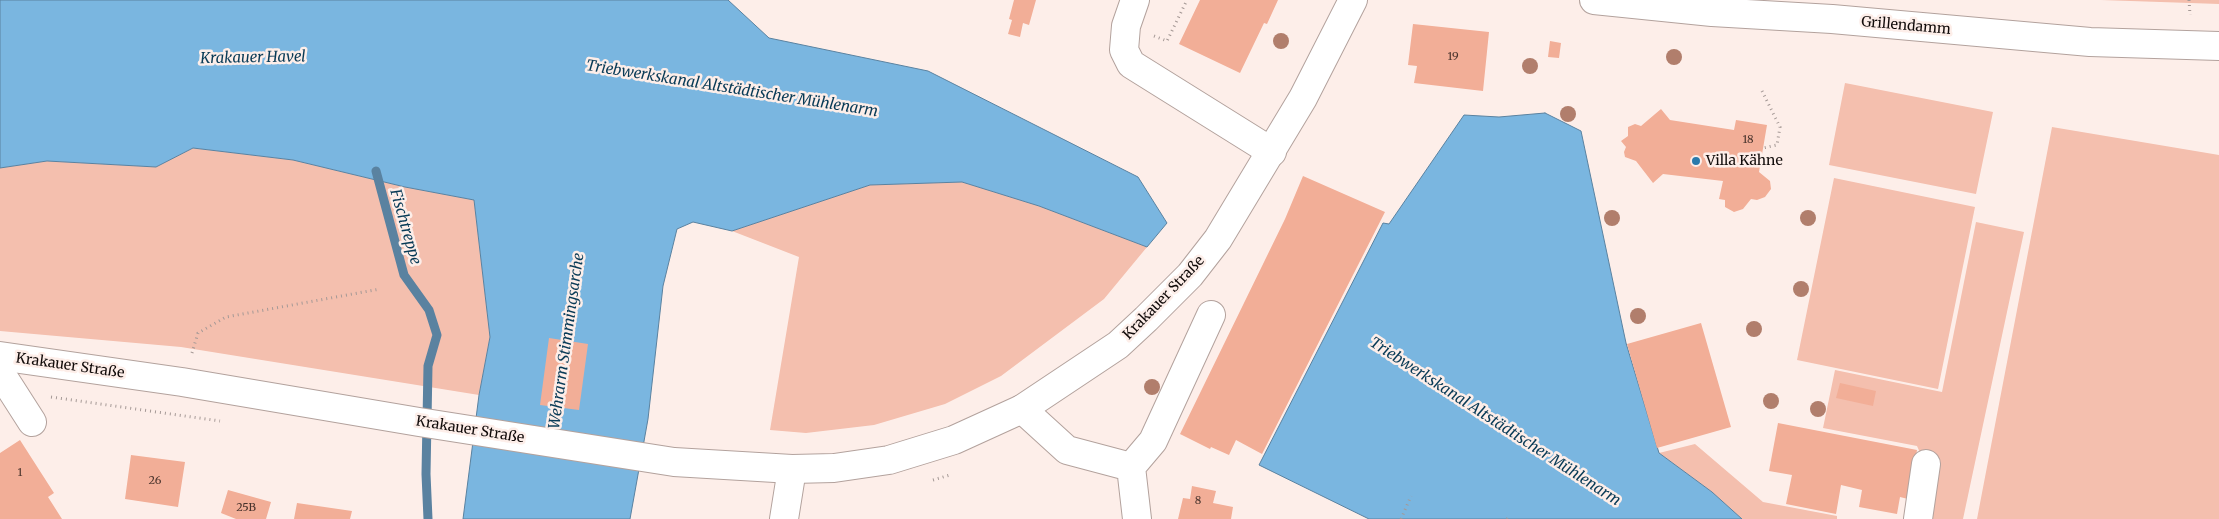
<!DOCTYPE html>
<meta charset="utf-8">
<style>
body{margin:0}
canvas{display:block;background:#fdeee9}
</style>
<canvas width="2219" height="519"></canvas>
<script>
const ctx = document.querySelector('canvas').getContext('2d');
ctx.lineJoin = 'round';
function fill(path, color) { ctx.fillStyle = color; ctx.fill(path, 'evenodd'); }
const shape = rows => new Path2D(rows.map(r => 'M' + r).join(''));
function stroke(path, color, width, dash) { ctx.strokeStyle = color; ctx.lineWidth = width; ctx.lineCap = dash ? 'butt' : 'round'; ctx.setLineDash(dash || []); ctx.stroke(path); }
function drawText(font, color, halo, rows, align = 'center') {
  ctx.font = font + ' Merriweather,serif'; ctx.lineWidth = 5; ctx.setLineDash([]); ctx.textBaseline = 'middle'; ctx.strokeStyle = halo; ctx.fillStyle = color; for (const [text, x, y, turn = 0] of rows) {
    ctx.save(); ctx.translate(x, y); ctx.rotate((+turn || 0) * Math.PI / 180); ctx.textAlign = isNaN(turn) ? turn : align; if (halo) ctx.strokeText(text, 0, 0); ctx.fillText(text, 0, 0); ctx.restore();
  }
}
fill(shape([
 [2101,0,2219,0,2219,4,2190,3],
 [1845,83,1993,112,1976,194,1829,165],
 [2052,127,2219,155,2219,519,1977,519],
 [193,148,293,160,405,187,474,200,490,337,479,395,181,347,0,331,0,168,47,161,156,167],
 [1834,178,1975,207,1938,389,1797,360],
 [962,182,1039,206,1147,247,1104,299,1001,376,945,404,874,425,806,433,770,430,799,257,732,231,870,185],
 [1976,222,2024,232,1963,519,1923,519,1921,455,1917,446,1823,428,1835,370,1942,392],
 [1695,444,1763,502,1837,516,1837,519,1742,519,1712,492,1659,453]
]), '#f4bfae');
const water = shape([
 [0,0,728,0,769,38,928,71,1138,177,1167,223,1147,247,1039,206,962,182,870,185,732,231,693,222,677,229,663,286,648,419,630,519,463,519,479,395,490,337,474,200,405,187,293,160,193,148,156,167,47,161,0,168,0,0],
 [1545,113,1581,131,1626,343,1659,453,1712,492,1742,519,1369,519,1259,465,1383,223,1389,224,1464,115,1499,117,1545,113]
]);
fill(water, '#7ab6e0');
stroke(water, '#5a82a0', 1);
stroke(shape([
 [376,171,404,275,429,310,437,335,428,366,426,474,428,519]
]), '#5a82a0', 9);
fill(shape([
 [1014,0,1036,0,1029,25,1023,23,1020,37,1008,34,1012,20,1009,19],
 [1200,0,1278,0,1267,24,1264,23,1240,73,1179,44],
 [1413,24,1489,32,1483,91,1414,83,1417,66,1408,65],
 [1550,41,1561,43,1559,58,1548,57],
 [1661,109,1670,120,1734,130,1736,120,1767,125,1759,172,1770,181,1771,189,1765,197,1757,200,1751,199,1743,209,1734,212,1725,207,1725,200,1719,199,1723,181,1663,174,1653,183,1636,161,1625,157,1624,152,1626,147,1621,141,1628,136,1628,127,1635,124,1641,126],
 [1303,176,1385,212,1262,454,1236,440,1229,455,1211,447,1210,449,1180,434,1285,219],
 [1701,323,1731,427,1657,448,1627,344],
 [549,338,588,344,579,410,540,405],
 [1840,383,1876,391,1873,406,1836,398],
 [1778,423,1917,450,1908,499,1900,497,1897,514,1859,507,1862,490,1841,485,1836,514,1786,504,1792,475,1769,471],
 [20,440,54,493,48,497,62,519,0,519,0,453],
 [131,455,185,462,178,507,125,499],
 [1192,486,1216,491,1213,503,1233,507,1231,519,1178,519,1183,498,1190,499],
 [228,490,271,502,266,519,236,519,221,513],
 [297,503,352,511,350,519,294,519]
]), '#f2ae97');
const minor = shape([
 [1135,0,1126,26,1124,50,1131,64,1272,152],
 [0,372,32,422],
 [1022,409,1067,450,1131,467],
 [784,519,792,469],
 [1137,519,1131,467,1153,441,1211,315],
 [1918,519,1926,464]
]);
const major = shape([
 [1594,0,1712,12,1832,19,2090,42,2219,46],
 [0,356,182,382,419,422,674,462,792,469,834,468,889,460,954,440,1022,409,1118,345,1146,319,1190,275,1218,239,1303,98,1353,0]
]);
stroke(minor, '#b3a29d', 30);
stroke(major, '#b3a29d', 30);
stroke(shape([
 [2189,0,2190,15],
 [1154,36,1167,41,1187,0],
 [1762,91,1780,127,1777,145,1763,148],
 [192,353,198,333,226,317,380,289],
 [51,397,220,421],
 [933,480,950,475],
 [1401,519,1411,496],
 [1507,519,1508,518]
]), '#a59996', 3, [1, 4]);
stroke(minor, '#fff', 28);
stroke(major, '#fff', 28);
ctx.fillStyle = '#b17e6c';
for (const [x, y] of [
 [1281,41],
 [1674,57],
 [1530,66],
 [1568,114],
 [1612,218],
 [1808,218],
 [1801,289],
 [1638,316],
 [1754,329],
 [1152,387],
 [1771,401],
 [1818,409]
]) { ctx.beginPath(); ctx.arc(x, y, 8, 0, 2 * Math.PI); ctx.fill(); }
for (const [x, y, r, color] of [
 [1696,161,5,"#2a7aac"]
]) { const dot = new Path2D(); dot.arc(x, y, r, 0, 2 * Math.PI); ctx.fillStyle = color; ctx.fill(dot); stroke(dot, '#fdeee9', 2); }
drawText('11px', '#48332c', null, [
 ["19",1453,57],
 ["18",1748,140],
 ["1",20,473],
 ["26",155,481],
 ["8",1198,501],
 ["25B",246,508]
]);
drawText('14px', '#100a09', '#fdeee9', [
 ["Grillendamm",1906,26,5],
 ["Krakauer Straße",1164,298,-46],
 ["Krakauer Straße",70,366,8],
 ["Krakauer Straße",470,430,9]
]);
drawText('14px', '#100a09', '#fdeee9', [
 ["Villa Kähne",1706,161]
], 'left');
drawText('italic 15px', '#083a56', '#fdeee9', [
 ["Krakauer Havel",253,58,-1],
 ["Triebwerkskanal Altstädtischer Mühlenarm",732,89,9],
 ["Fischtreppe",405,227,74],
 ["Wehrarm Stimmingsarche",567,341,-82],
 ["Triebwerkskanal Altstädtischer Mühlenarm",1495,422,33]
]);
</script>
